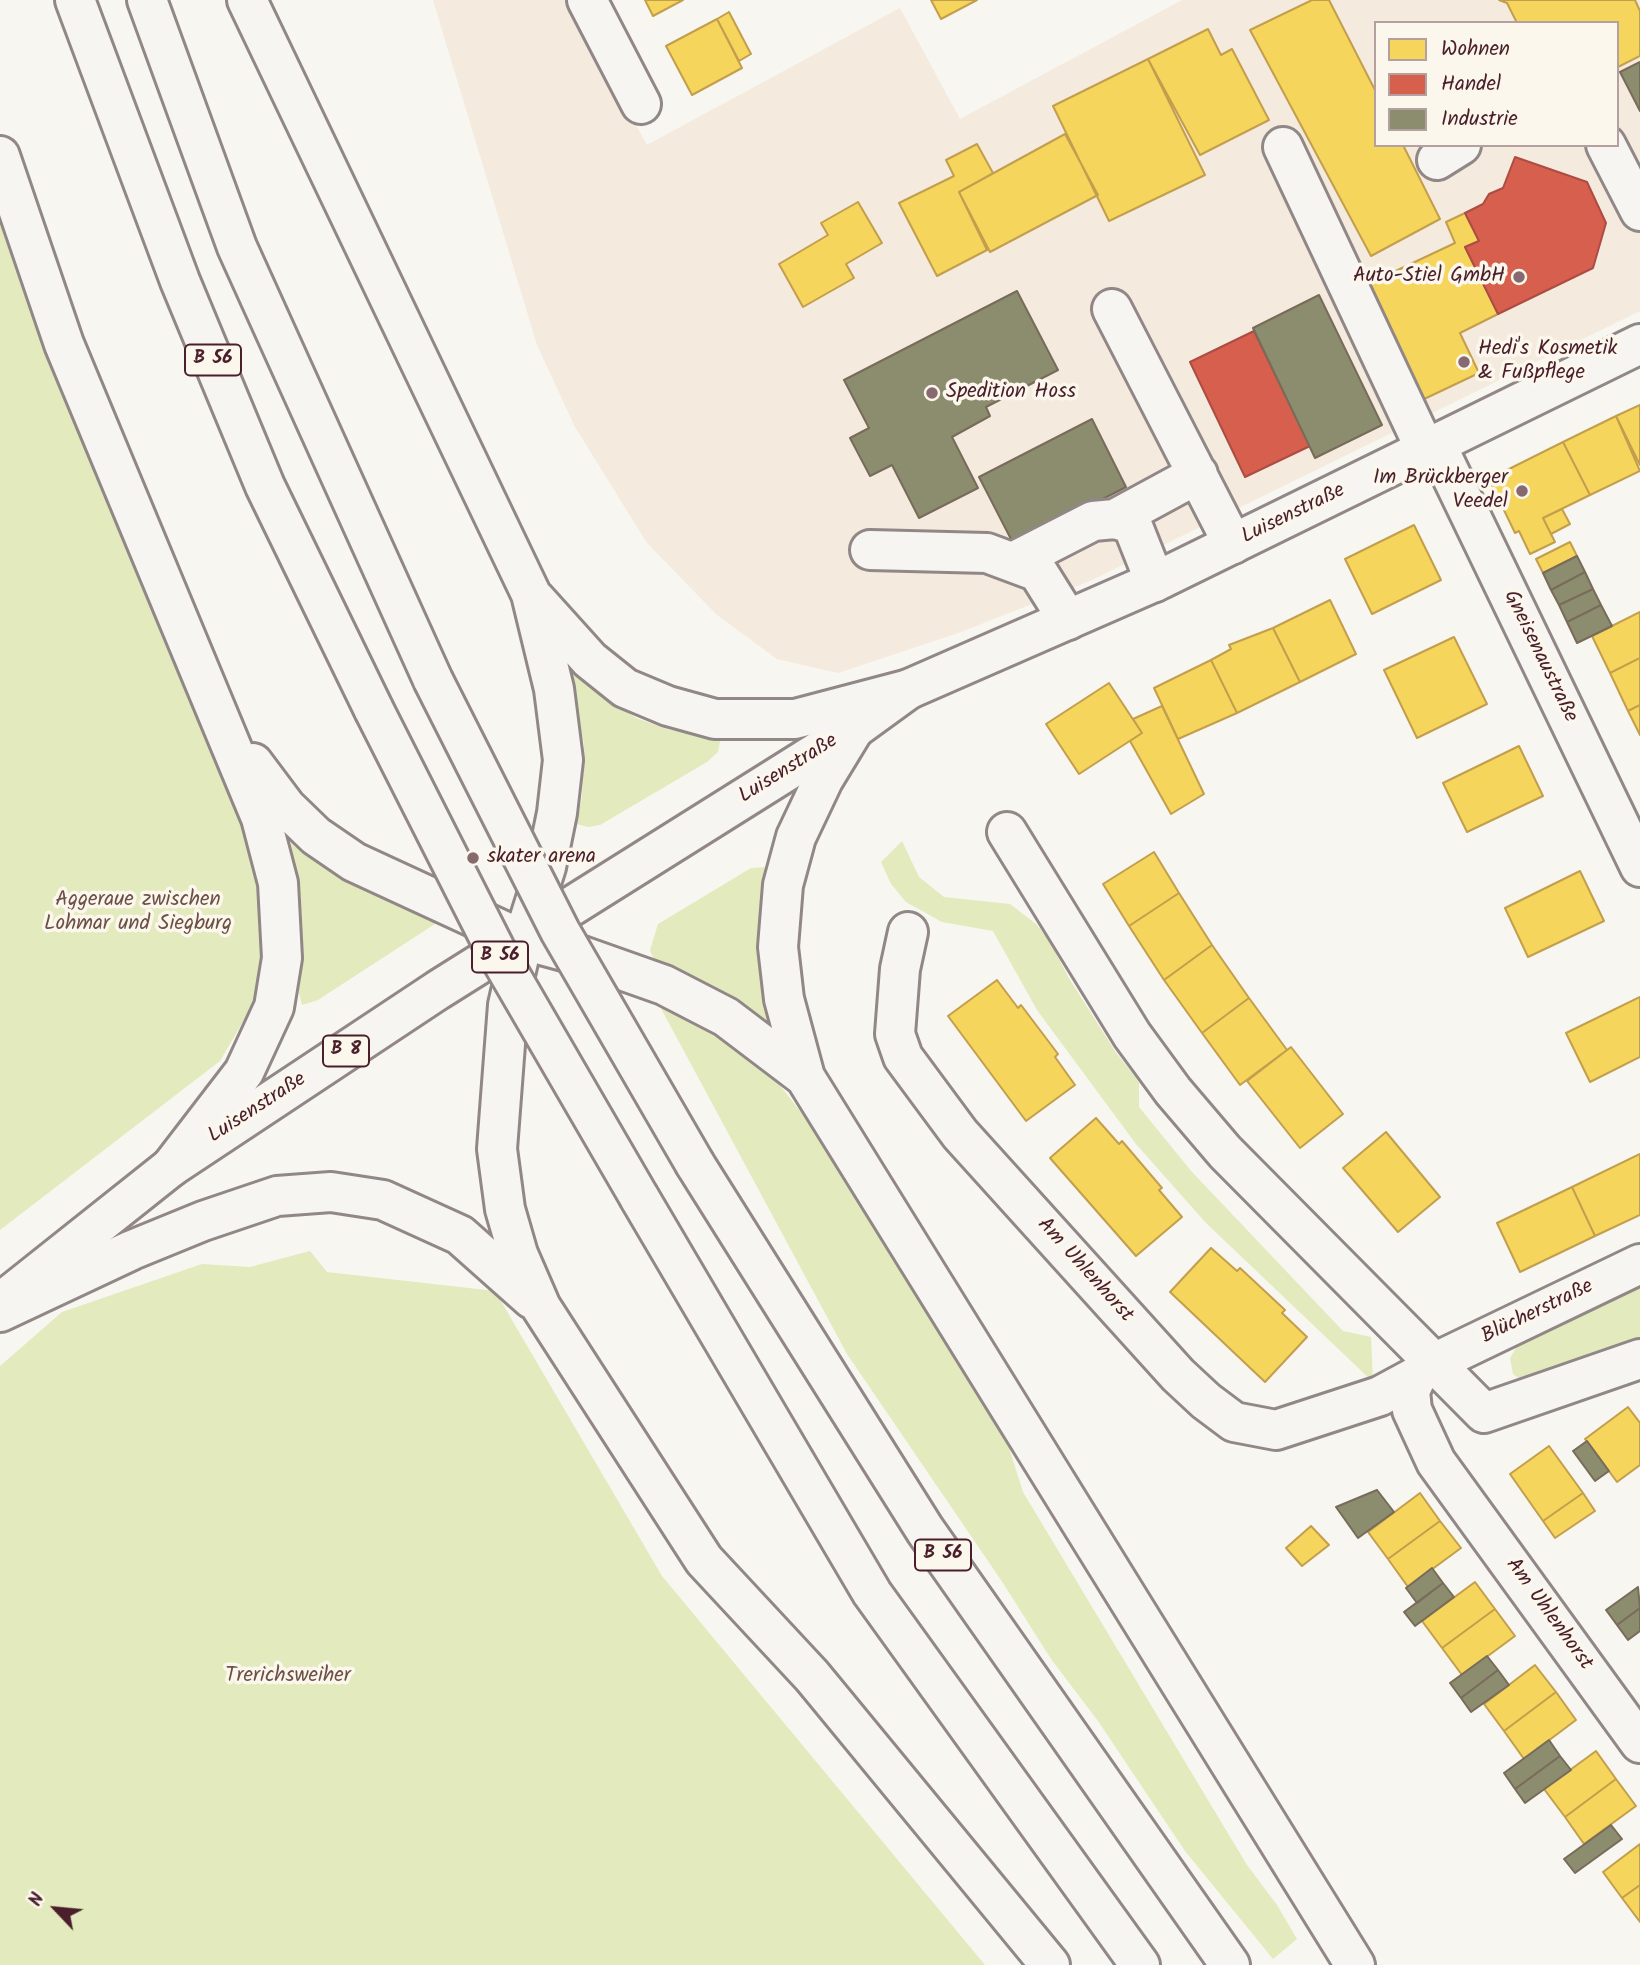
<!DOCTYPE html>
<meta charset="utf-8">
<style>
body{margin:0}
#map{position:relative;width:1640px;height:1965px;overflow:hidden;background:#f8f6f0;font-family:Kalam,sans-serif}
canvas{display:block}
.legend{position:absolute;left:1374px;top:21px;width:245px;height:126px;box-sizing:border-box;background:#fbf7ec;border:2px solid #b4a19f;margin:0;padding:9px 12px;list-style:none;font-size:21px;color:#4a1f2b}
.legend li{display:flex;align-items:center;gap:14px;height:35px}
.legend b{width:35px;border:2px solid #b4a19f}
.north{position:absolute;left:21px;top:1874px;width:70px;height:70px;-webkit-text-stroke:5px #fbf7ec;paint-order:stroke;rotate:296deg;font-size:19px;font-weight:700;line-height:28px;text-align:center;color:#4a1f2b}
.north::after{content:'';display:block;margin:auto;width:24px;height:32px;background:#4a1f2b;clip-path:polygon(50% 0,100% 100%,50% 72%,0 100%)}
</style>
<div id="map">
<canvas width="1640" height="1965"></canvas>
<ul class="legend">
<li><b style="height:19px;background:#f6d55c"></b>Wohnen</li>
<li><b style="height:19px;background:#d6604d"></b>Handel</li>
<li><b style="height:19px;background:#8c8c6e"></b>Industrie</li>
</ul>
<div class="north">N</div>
</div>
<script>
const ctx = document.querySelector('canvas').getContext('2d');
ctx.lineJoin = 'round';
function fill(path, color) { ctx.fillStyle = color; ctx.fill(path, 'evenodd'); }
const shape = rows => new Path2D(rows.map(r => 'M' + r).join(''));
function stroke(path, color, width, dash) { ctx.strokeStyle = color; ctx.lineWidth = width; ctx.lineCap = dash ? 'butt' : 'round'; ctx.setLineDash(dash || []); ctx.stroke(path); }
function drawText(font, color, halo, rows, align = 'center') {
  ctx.font = font + ' Kalam,sans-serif'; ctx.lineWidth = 7; ctx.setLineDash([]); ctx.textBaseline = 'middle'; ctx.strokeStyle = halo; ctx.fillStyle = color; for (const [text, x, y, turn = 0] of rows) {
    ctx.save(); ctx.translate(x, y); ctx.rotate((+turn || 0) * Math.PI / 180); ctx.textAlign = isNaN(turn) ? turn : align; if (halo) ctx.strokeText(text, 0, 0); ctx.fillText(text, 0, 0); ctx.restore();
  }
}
fill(shape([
 [433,0,568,0,647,145,900,8,960,119,1182,0,1640,0,1640,311,1090,581,961,632,838,673,777,659,717,615,647,543,575,427,537,345],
 [1376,23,1617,23,1617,145,1376,145]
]), '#f4eadd');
fill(shape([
 [0,158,278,916,262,989,220,1061,0,1230],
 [567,664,580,680,636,718,670,730,721,737,718,752,707,762,600,825,588,827,577,824,582,796,584,744],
 [276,824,438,922,318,1000,302,1005,299,993,300,949],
 [902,841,919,877,944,897,1010,904,1036,924,1049,940,1070,980,1115,1051,1139,1082,1139,1107,1192,1172,1343,1331,1371,1337,1373,1382,1206,1223,1136,1144,1037,1010,993,931,942,922,906,902,891,884,881,862],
 [770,867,781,1040,656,965,650,950,658,924,751,868],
 [657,1001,699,1019,766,1068,834,1154,1003,1429,1023,1492,1247,1865,1277,1905,1297,1939,1273,1959,1185,1851,1098,1721,1051,1659,1003,1583,847,1354],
 [310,1251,327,1272,495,1291,662,1576,985,1965,0,1965,0,1366,62,1312,202,1264,250,1267],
 [1640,1283,1640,1345,1525,1382,1513,1374,1510,1358,1519,1343]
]), '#e3eabd');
const homes = shape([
 [645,0,683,0,653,16,645,0],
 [931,0,977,0,941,19,931,0],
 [1312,0,1329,0,1376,92,1376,145,1403,145,1440,219,1371,256,1250,30,1312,0],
 [1499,0,1635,0,1640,11,1640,56,1618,67,1617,23,1517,23,1507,3,1499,0],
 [729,12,751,54,739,61,717,19,729,12],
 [717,19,742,68,692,95,666,46,717,19],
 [1208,29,1221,55,1232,49,1269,120,1200,155,1148,59,1208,29],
 [1148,59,1205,175,1109,221,1053,106,1148,59],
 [1065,134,1098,195,990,252,959,192,1065,134],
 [977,144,993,173,959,192,987,250,937,276,899,203,954,176,946,160,977,144],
 [858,202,882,243,846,264,854,278,803,307,779,264,828,235,821,223,858,202],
 [1465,213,1479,241,1465,247,1498,314,1460,333,1479,373,1420,401,1366,285,1455,243,1446,222,1465,213],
 [1640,405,1640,465,1616,416,1640,405],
 [1616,416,1640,471,1590,495,1563,442,1616,416],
 [1563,442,1590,495,1543,518,1555,542,1530,554,1519,531,1515,533,1489,479,1563,442],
 [1562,509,1570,524,1551,534,1543,518,1562,509],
 [1414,525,1441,580,1372,614,1345,559,1414,525],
 [1570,542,1577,556,1543,573,1536,559,1570,542],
 [1330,600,1356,654,1300,682,1273,628,1330,600],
 [1640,612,1640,658,1610,673,1592,636,1640,612],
 [1273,628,1300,682,1237,713,1211,660,1231,649,1229,645,1273,628],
 [1454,637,1487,704,1417,738,1384,670,1454,637],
 [1640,658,1640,705,1628,711,1610,673,1640,658],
 [1211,660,1237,713,1178,739,1154,688,1211,660],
 [1109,683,1142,733,1079,774,1046,724,1109,683],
 [1640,705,1640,735,1628,711,1640,705],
 [1162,706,1204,794,1171,814,1130,741,1142,733,1133,719,1162,706],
 [1519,746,1543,796,1467,832,1443,783,1519,746],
 [1154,852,1179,893,1129,926,1103,884,1154,852],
 [1580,871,1604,921,1528,957,1505,908,1580,871],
 [1179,893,1212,945,1164,980,1129,926,1179,893],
 [1212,945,1249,998,1202,1033,1164,980,1212,945],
 [997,980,1018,1008,1021,1005,1058,1054,1055,1057,1075,1085,1026,1121,948,1016,997,980],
 [1640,997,1640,1057,1590,1082,1566,1033,1640,997],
 [1249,998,1287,1050,1240,1085,1202,1033,1249,998],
 [1291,1047,1343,1114,1300,1148,1247,1081,1291,1047],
 [1096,1118,1119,1144,1122,1141,1162,1188,1159,1190,1182,1217,1136,1256,1050,1158,1096,1118],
 [1386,1132,1440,1197,1398,1232,1343,1168,1386,1132],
 [1640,1154,1640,1215,1595,1236,1572,1187,1640,1154],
 [1572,1187,1595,1236,1520,1272,1497,1223,1572,1187],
 [1211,1248,1237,1271,1240,1268,1285,1310,1282,1313,1307,1337,1265,1382,1170,1292,1211,1248],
 [1628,1407,1640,1423,1640,1465,1617,1482,1585,1439,1628,1407],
 [1549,1446,1583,1493,1543,1521,1510,1474,1549,1446],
 [1420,1493,1440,1521,1388,1559,1368,1532,1420,1493],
 [1583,1493,1595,1511,1555,1538,1543,1521,1583,1493],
 [1440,1521,1461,1548,1408,1587,1388,1559,1440,1521],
 [1311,1526,1329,1545,1302,1566,1286,1548,1311,1526],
 [1475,1582,1495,1609,1442,1648,1422,1621,1475,1582],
 [1495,1609,1515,1636,1462,1675,1442,1648,1495,1609],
 [1535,1665,1556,1692,1504,1731,1484,1704,1535,1665],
 [1556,1692,1576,1720,1524,1759,1504,1731,1556,1692],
 [1596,1751,1616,1779,1565,1817,1544,1789,1596,1751],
 [1616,1779,1636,1806,1584,1844,1565,1817,1616,1779],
 [1640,1844,1640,1885,1622,1898,1603,1872,1640,1844],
 [1640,1885,1640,1922,1622,1898,1640,1885]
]);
fill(homes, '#f6d55c');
stroke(homes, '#c29e4d', 2);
const shops = shape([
 [1515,157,1587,182,1606,223,1593,268,1498,314,1465,247,1479,241,1465,213,1483,204,1489,194,1503,188,1515,157],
 [1254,331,1310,446,1245,477,1190,362,1254,331]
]);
fill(shops, '#d6604d');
stroke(shops, '#ac4c43', 2);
const industry = shape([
 [1640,62,1640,111,1620,72,1640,62],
 [1017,291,1058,370,986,407,990,416,952,437,978,488,919,518,892,465,870,476,850,438,869,428,844,380,1017,291],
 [1319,295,1382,425,1315,458,1253,328,1319,295],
 [1092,419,1126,487,1014,545,979,477,1092,419],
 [1577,556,1585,572,1551,590,1543,573,1577,556],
 [1585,572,1593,589,1559,605,1551,590,1585,572],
 [1593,589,1601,605,1567,622,1559,605,1593,589],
 [1601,605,1612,626,1577,643,1567,622,1601,605],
 [1587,1441,1609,1471,1595,1481,1573,1451,1587,1441],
 [1377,1490,1394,1512,1358,1538,1336,1507,1377,1490],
 [1432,1568,1443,1583,1417,1603,1406,1588,1432,1568],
 [1443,1583,1454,1597,1415,1626,1404,1612,1443,1583],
 [1638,1587,1640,1608,1617,1625,1606,1610,1638,1587],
 [1640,1608,1640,1631,1628,1640,1617,1625,1640,1608],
 [1487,1656,1498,1670,1461,1698,1450,1683,1487,1656],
 [1498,1670,1509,1685,1471,1712,1461,1698,1498,1670],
 [1549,1740,1560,1756,1515,1789,1504,1773,1549,1740],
 [1560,1756,1571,1770,1525,1803,1515,1789,1560,1756],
 [1611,1825,1622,1839,1575,1873,1564,1859,1611,1825]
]);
fill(industry, '#8c8c6e');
stroke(industry, '#786b5a', 2);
const minor = shape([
 [587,0,641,104],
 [1606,145,1640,211],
 [1283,147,1426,451],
 [1437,160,1461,145],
 [1112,309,1233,544],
 [1437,446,1640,867],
 [1115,519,1198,474],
 [870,550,987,553,1038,572,1068,620],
 [1013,562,1093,521,1115,519,1132,524,1155,582],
 [1007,832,1132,1035,1173,1091,1225,1152,1484,1413,1640,1359],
 [908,932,900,969,895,1034,903,1057,960,1134,1178,1375,1206,1401,1234,1422,1276,1430,1380,1396,1417,1376],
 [1640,1264,1436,1362,1417,1376,1410,1391,1412,1410,1436,1462,1640,1743]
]);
const major = shape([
 [0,1303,171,1167,438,990,854,729,909,689,1163,578,1640,344]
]);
const highway = shape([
 [75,0,180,281,265,486,374,710],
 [147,0,237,247,433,680],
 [247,0,531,594,554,689,563,760,557,813,546,867,523,940,508,1005,497,1149,505,1209,518,1254,541,1307,704,1560,812,1676,1050,1965],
 [0,156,64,344,261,818,278,883,282,958,274,1007,244,1072,171,1167],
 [535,599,590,660,625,688,668,706,715,719,795,719,909,689],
 [854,729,823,780,796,837,783,885,778,947,784,999,805,1077,1355,1965],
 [253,763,286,807,316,836,354,862,523,940,582,956,664,985,726,1017,805,1077],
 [695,1164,925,1530,1230,1965],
 [639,1197,872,1593,1140,1965],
 [0,1312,132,1250,203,1221,277,1196,331,1192,383,1200,460,1235,532,1299]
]);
stroke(minor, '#918787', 44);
stroke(major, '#918787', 44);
stroke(highway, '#918787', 44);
stroke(minor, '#f6f5f1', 38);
stroke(major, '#f6f5f1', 38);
stroke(highway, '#f6f5f1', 38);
const highwayBridge = shape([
 [433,680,560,931,695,1164],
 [374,710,495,949,639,1197]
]);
stroke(highwayBridge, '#918787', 44, []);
stroke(highwayBridge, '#f6f5f1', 38);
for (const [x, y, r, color] of [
 [1519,277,7,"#876a70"],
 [1464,362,7,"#876a70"],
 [932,393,7,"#876a70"],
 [1522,491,7,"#876a70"],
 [473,858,7,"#876a70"]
]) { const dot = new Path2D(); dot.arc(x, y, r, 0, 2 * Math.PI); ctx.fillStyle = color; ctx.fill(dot); stroke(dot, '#fbf7ec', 2.5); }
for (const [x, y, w] of [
 [213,360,56],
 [500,957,56],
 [346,1051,46],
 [943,1555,56]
]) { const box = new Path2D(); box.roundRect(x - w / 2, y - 15.5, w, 31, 5); ctx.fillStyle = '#fbf7ec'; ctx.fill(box); stroke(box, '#4a1f2b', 2); }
drawText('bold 19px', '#4a1f2b', null, [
 ["B 56",213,360],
 ["B 56",500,957],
 ["B 8",346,1051],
 ["B 56",943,1555]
]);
drawText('21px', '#4a1f2b', '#fbf7ec', [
 ["Auto-Stiel GmbH",1505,277,"right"],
 ["Hedi's Kosmetik",1478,350],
 ["& Fußpflege",1478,374],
 ["Spedition Hoss",946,393],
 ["Im Brückberger",1508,479,"right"],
 ["Veedel",1508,503,"right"],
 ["skater arena",487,858]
], 'left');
drawText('21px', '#4a1f2b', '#fbf7ec', [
 ["Luisenstraße",1294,515,-26],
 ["Gneisenaustraße",1539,657,64],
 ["Luisenstraße",789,770,-32],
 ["Luisenstraße",258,1109,-33],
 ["Am Uhlenhorst",1084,1271,48],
 ["Blücherstraße",1538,1313,-26],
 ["Am Uhlenhorst",1548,1615,54]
]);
drawText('21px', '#6c4f45', '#fbf7ec', [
 ["Aggeraue zwischen",138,901],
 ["Lohmar und Siegburg",138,925],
 ["Trerichsweiher",288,1677]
]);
</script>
